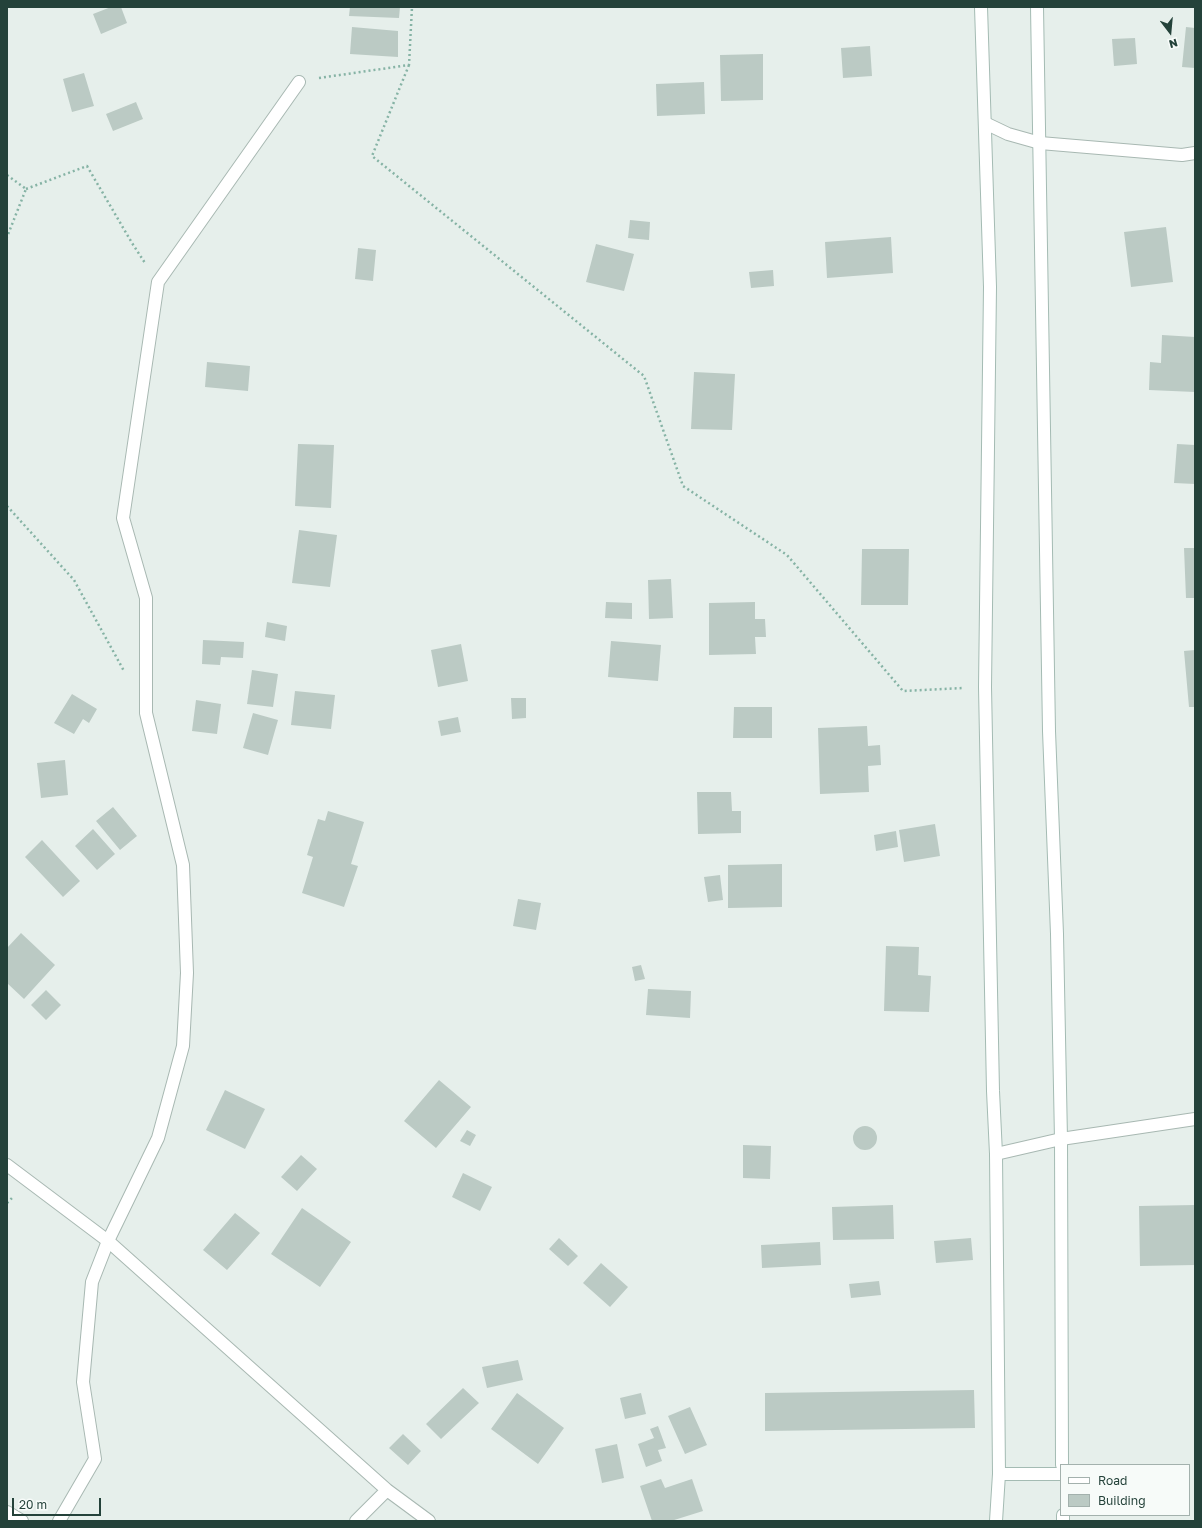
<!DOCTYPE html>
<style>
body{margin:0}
#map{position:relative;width:1202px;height:1528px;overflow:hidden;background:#e6efeb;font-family:"Golos Text",sans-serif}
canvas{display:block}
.frame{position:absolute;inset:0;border:8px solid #24423a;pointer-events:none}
.legend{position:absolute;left:1060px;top:1464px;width:130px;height:52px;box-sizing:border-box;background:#f7fbf9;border:1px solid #a3b1ad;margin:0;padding:5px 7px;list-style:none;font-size:12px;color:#24423a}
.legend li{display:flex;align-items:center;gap:8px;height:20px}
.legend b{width:20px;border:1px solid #a3b1ad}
.north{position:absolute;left:1150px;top:12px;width:40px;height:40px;-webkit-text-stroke:3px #f7fbf9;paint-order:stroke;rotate:164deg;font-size:11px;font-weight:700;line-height:16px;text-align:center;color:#24423a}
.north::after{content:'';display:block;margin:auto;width:14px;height:18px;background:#24423a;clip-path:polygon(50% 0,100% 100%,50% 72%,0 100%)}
.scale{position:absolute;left:12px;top:1498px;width:89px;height:18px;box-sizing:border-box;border:2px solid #24423a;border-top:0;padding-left:5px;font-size:12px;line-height:14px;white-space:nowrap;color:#24423a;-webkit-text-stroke:3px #f7fbf9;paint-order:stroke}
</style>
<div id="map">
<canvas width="1202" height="1528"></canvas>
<div class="frame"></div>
<ul class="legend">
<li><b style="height:5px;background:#fff"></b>Road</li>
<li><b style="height:11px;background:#bbcac4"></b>Building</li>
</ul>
<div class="north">N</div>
<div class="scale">20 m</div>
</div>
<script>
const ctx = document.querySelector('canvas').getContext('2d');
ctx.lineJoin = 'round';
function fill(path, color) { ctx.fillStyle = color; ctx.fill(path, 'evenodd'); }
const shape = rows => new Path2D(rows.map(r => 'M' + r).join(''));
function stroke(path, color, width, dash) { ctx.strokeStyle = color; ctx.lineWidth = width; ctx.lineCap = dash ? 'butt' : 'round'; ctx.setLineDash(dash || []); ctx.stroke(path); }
fill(shape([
 [111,7,121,7,127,23,101,34,93,14],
 [350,7,400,7,399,18,349,16],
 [352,27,398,31,398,57,350,54],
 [1186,27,1195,28,1195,68,1182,67],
 [1135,38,1137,64,1114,66,1112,39],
 [870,46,872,76,843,78,841,48],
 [763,54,763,100,721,101,720,55],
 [84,73,94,106,72,112,63,79],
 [704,82,705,114,657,116,656,84],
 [136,102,143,119,113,131,106,114],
 [630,220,650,222,649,240,628,238],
 [1166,227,1173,282,1131,287,1124,232],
 [891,237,893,273,827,278,825,242],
 [596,244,634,254,624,291,586,282],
 [358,248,376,250,373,281,355,279],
 [773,270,774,286,751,288,749,272],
 [1162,335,1195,337,1195,392,1149,390,1150,362,1161,363],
 [207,362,250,366,248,391,205,387],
 [694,372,735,374,732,430,691,429],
 [298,444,334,445,331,508,295,506],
 [1177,444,1195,445,1195,484,1174,483],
 [299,530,337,535,330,587,292,583],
 [1184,548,1195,548,1195,598,1186,598],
 [862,549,909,549,908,605,861,605],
 [671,579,673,618,649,619,648,580],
 [606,602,632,603,632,619,605,618],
 [755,602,755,619,765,619,766,637,755,637,756,654,709,655,709,603],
 [267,622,287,626,285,641,265,637],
 [203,640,244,642,243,658,221,657,220,665,202,664],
 [611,641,661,645,658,681,608,677],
 [461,644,468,681,438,687,431,650],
 [1195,650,1195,707,1189,707,1184,651],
 [252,670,278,674,273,707,247,704],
 [295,691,335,695,331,729,291,725],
 [72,694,97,709,89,723,83,719,74,734,54,723],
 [511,698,526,698,526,718,512,719],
 [196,700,221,704,217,734,192,731],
 [734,707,772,707,772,738,733,738],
 [253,713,278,720,268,755,243,748],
 [458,717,461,732,441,736,438,721],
 [867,726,868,746,880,745,881,765,868,766,869,792,820,794,818,728],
 [65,760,68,795,41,798,37,763],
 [697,792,731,792,732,811,741,811,741,833,698,834],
 [113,807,137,836,120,850,96,821],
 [328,811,364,822,351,864,358,866,344,907,302,893,313,857,307,855,318,819,325,821],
 [935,824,940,856,904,862,899,830],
 [93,829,115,854,97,870,75,846],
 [896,831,898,847,876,851,874,835],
 [42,840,80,881,63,897,25,857],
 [782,864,782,907,728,908,728,865],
 [720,875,723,900,708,902,704,877],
 [518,899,541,903,536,930,513,926],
 [21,933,55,965,24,999,7,983,7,948],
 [886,946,919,947,918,975,931,976,929,1012,884,1011],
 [641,965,645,979,635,981,632,967],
 [648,989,691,991,690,1018,646,1015],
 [46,990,61,1005,46,1020,31,1005],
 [439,1080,471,1107,436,1148,404,1121],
 [225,1090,265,1109,245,1149,206,1130],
 '853 1138a12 12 0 1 1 24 0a12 12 0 1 1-24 0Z',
 [467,1130,476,1135,470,1146,460,1141],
 [743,1145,771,1146,770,1179,743,1178],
 [301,1155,317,1169,297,1191,281,1177],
 [463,1173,492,1187,480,1211,452,1197],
 [893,1205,894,1239,833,1240,832,1207],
 [1195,1205,1195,1265,1140,1266,1139,1206],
 [302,1208,351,1242,320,1287,271,1254],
 [235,1213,260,1233,227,1270,203,1250],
 [559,1238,578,1256,568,1266,549,1249],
 [971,1238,973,1260,936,1263,934,1241],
 [820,1242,821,1265,762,1268,761,1245],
 [601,1263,628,1287,610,1307,583,1283],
 [879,1281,881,1295,851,1298,849,1284],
 [518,1360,523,1380,487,1388,482,1367],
 [463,1388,479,1403,441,1439,426,1424],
 [974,1390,975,1428,765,1431,765,1393],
 [517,1393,564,1428,538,1464,491,1429],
 [641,1393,646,1414,625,1419,620,1398],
 [690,1407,707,1445,685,1454,668,1416],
 [658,1426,666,1448,658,1450,662,1461,646,1467,638,1444,654,1438,650,1429],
 [403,1434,421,1451,408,1465,389,1448],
 [617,1444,624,1478,602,1483,595,1449],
 [661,1479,665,1488,692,1479,703,1511,671,1521,652,1521,640,1486]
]), '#bbcac4');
const minor = shape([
 [985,123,1008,134,1040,143,1182,155,1195,153],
 [996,1154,1061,1139,1195,1119],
 [7,1512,22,1521],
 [59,1521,95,1459,83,1382,92,1282,108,1241,158,1138,183,1046,187,973,183,865,146,713,146,598,123,518,158,282,299,82]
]);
const tertiary = shape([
 [7,1165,108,1241,387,1490,429,1521],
 [356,1521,387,1490]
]);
const secondary = shape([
 [981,7,990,287,985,687,993,1091,996,1154,999,1474,996,1521],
 [1037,7,1049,731,1057,934,1061,1139,1062,1465],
 [999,1474,1061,1474],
 [1063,1515,1063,1521]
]);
stroke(minor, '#a8b8b2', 14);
stroke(tertiary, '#a8b8b2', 14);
stroke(secondary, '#a4bbb3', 14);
stroke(shape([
 [409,65,372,156,644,376,683,486,787,555,903,691,964,688],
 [319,78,409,65,412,7],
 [7,175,26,189,7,237],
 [26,189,87,166,132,243,145,263],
 [7,506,74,580,124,671],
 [7,1203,13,1197]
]), '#86b3a5', 2.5, [2, 3]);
stroke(minor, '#fff', 12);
stroke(tertiary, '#fff', 12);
stroke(secondary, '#fff', 12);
</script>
